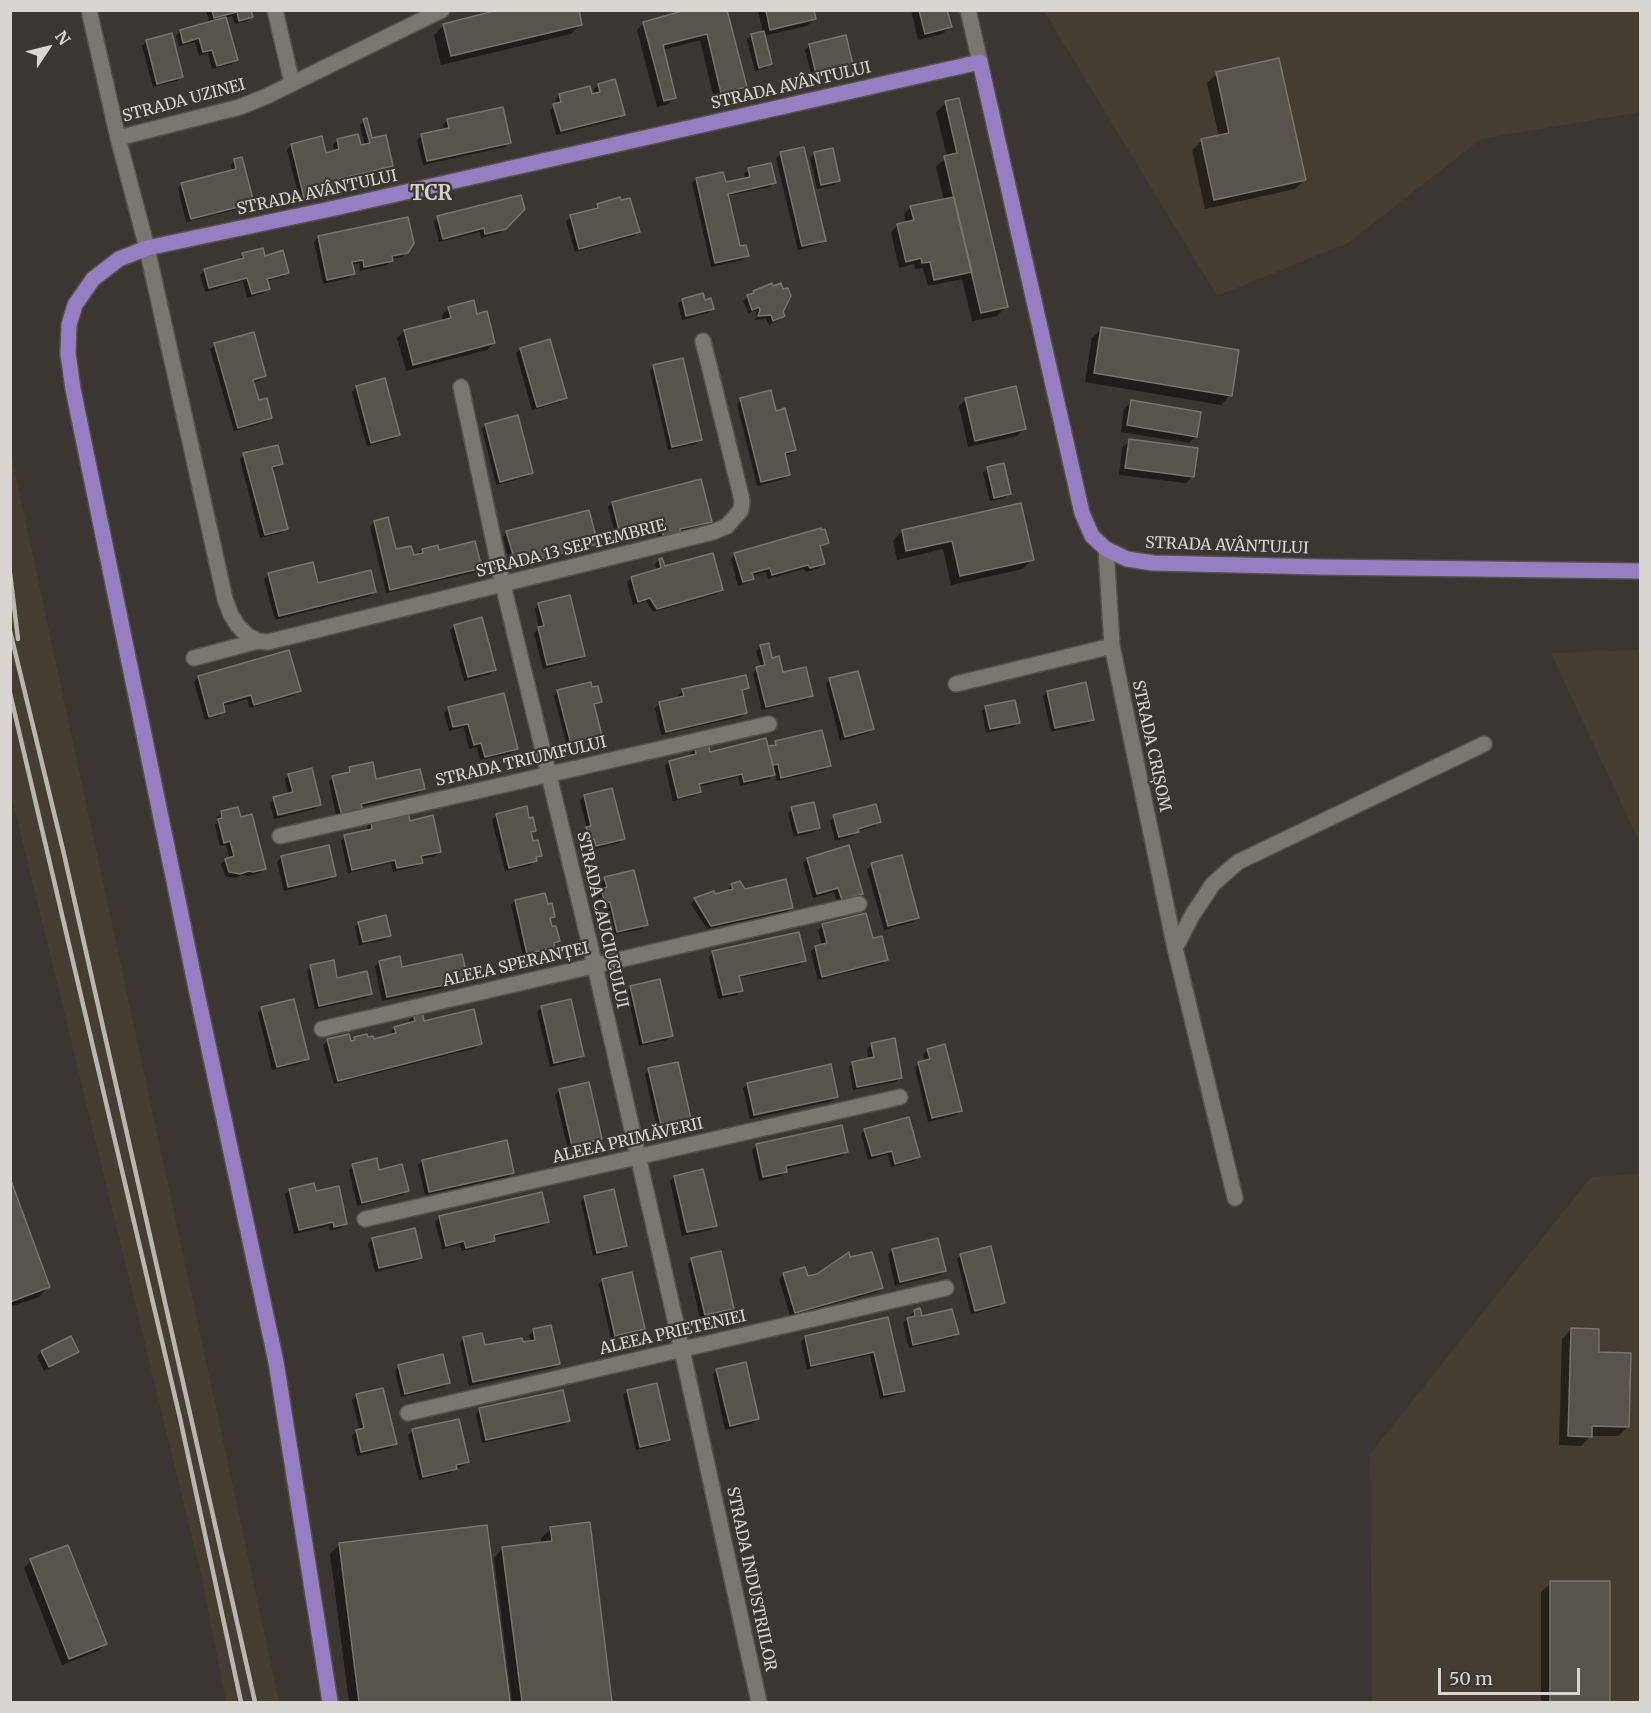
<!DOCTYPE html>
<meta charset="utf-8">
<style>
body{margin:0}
#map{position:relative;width:1651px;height:1713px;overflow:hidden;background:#3b3631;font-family:Merriweather,serif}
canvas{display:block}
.frame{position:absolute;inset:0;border:12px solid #d9d6d2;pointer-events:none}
.north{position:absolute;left:18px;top:18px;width:60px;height:60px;-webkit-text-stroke:4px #3b3631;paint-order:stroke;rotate:55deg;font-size:16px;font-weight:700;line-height:24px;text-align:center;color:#d9d6d2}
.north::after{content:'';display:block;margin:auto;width:21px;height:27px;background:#d9d6d2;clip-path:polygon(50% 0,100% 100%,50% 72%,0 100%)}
.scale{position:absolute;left:1438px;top:1668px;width:142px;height:27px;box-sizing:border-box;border:3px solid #d9d6d2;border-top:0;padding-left:8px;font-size:18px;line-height:21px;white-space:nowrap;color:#d9d6d2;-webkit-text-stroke:4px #3b3631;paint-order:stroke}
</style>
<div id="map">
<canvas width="1651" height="1713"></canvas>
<div class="frame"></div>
<div class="north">N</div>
<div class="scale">50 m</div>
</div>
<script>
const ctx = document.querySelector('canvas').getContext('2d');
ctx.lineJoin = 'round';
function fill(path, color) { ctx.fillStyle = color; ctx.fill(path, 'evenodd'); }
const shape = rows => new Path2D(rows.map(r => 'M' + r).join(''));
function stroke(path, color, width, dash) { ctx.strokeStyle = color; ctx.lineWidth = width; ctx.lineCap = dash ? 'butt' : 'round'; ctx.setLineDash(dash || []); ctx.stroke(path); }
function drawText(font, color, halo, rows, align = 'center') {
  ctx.font = font + ' Merriweather,serif'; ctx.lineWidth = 4.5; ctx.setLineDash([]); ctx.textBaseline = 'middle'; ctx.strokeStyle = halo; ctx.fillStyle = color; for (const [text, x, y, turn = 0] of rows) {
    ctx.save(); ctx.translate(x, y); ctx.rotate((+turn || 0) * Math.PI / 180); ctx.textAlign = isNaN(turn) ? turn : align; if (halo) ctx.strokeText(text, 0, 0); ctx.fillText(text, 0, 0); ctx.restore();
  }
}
fill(shape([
 [1044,11,1640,11,1640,112,1481,139,1348,243,1217,296],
 [11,454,249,1561,279,1702,226,1702,201,1574,11,794],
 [1640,650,1640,843,1551,653],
 [1640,1174,1640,1702,1372,1702,1370,1454,1591,1177]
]), '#453d32');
fill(shape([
 [206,10,250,10,251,17,247,21,235,24,232,16,225,18,236,60,232,64,212,69,208,53,199,56,195,42,179,46,176,36,180,31,210,23],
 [692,10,745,86,738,93,714,99,700,40,663,50,675,97,668,104,657,107,637,30,644,23],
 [758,10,812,10,814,19,807,26,763,36,770,64,766,68,755,71,747,40,751,36,763,33],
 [911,10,946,10,950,27,943,34,918,40],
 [444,25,580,25,571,34,441,65,434,35],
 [147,41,181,77,177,81,153,87,142,46],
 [810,45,851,65,847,69,812,77,805,50],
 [1217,74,1305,179,1295,189,1205,209,1192,150,1202,141,1219,137,1207,83],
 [598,85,623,114,619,119,556,135,550,110,557,105,555,100,560,95,595,95,594,90],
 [946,103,1007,306,997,316,972,321,962,279,928,286,923,268,915,269,914,264,899,268,891,232,898,225,906,223,904,214,911,207,944,200,936,167,947,157,936,112],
 [364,121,371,140,392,165,387,170,331,184,332,190,328,195,300,202,287,150,291,145,325,154,335,152,333,145,338,141,360,147,365,146,360,125],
 [447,121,510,142,505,147,423,165,417,140,421,136,444,130,443,125],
 [781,154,824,240,820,244,798,250,776,158],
 [815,154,839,181,834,185,817,189,810,158],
 [235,161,252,202,247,207,186,222,178,188,182,184,232,172,231,165],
 [749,170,774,182,770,187,727,196,739,248,747,255,743,260,711,267,692,183,696,179,724,184,746,179,744,174],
 [597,205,638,231,634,236,575,252,566,221,571,217,593,210],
 [523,208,500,233,481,238,480,232,439,242,434,222,438,217],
 [407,219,410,249,402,257,391,259,391,261,387,265,360,271,359,263,351,265,353,274,349,278,323,284,314,242,318,238],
 [243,255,263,257,287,272,283,277,266,281,268,289,264,293,247,298,243,281,205,292,200,275,205,270,239,261,239,259],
 [754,292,781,312,783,316,779,320,769,325,766,319,755,320,757,316,755,311,748,313,743,301],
 [683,300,704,302,712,309,708,313,682,320,678,304],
 [449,308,476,316,494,343,487,350,406,371,397,338,404,331,443,321,442,315],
 [1102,329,1230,395,1221,405,1085,382,1092,338],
 [215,345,264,376,260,380,252,383,258,402,271,418,266,422,234,431,210,349],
 [521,349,565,398,561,402,532,410,516,353],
 [654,366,701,439,696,444,668,450,650,371],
 [357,387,399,434,394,439,367,446,352,392],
 [966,399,1024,429,1017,436,968,447,959,406],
 [741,400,775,412,794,450,790,454,784,456,789,474,784,479,757,486,737,404],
 [1131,402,1196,436,1189,443,1121,432,1124,409],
 [486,425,531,473,527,477,496,485,482,429],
 [1129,441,1193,476,1186,483,1119,475,1122,448],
 [244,455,281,464,277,468,271,470,286,528,282,533,260,538,240,459],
 [988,469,1009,494,1005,498,990,501,983,473],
 [612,503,710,521,706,525,679,532,659,541,657,532,617,542,608,507],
 [1020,505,1032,559,1023,569,951,585,943,549,897,560,893,541,902,531],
 [374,522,395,551,413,557,423,550,438,551,480,567,476,572,386,593,370,527],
 [507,532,596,543,591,548,511,569,503,537],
 [827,542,819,548,824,564,819,568,806,572,803,569,768,579,766,572,751,576,752,579,747,583,738,586,731,559,735,554],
 [659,560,664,568,722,590,717,594,653,612,646,601,633,605,627,582,631,578,657,571,655,564],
 [269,574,317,585,375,592,370,596,275,620,264,579],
 [539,604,583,656,579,660,543,669,534,633,539,628,535,609],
 [455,626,494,669,490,674,464,681,450,630],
 [761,646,782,674,811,695,807,700,762,710,753,673,757,668,761,667,756,651],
 [198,677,299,691,295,695,250,708,247,699,222,706,224,711,219,716,205,720,194,682],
 [830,680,872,729,868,733,840,741,826,684],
 [747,687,741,692,746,712,741,717,661,735,655,708,660,704,679,699,678,695,683,691],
 [558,691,600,702,593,707,600,736,596,740,567,747,554,696],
 [1047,692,1093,720,1088,724,1051,732,1043,696],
 [986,707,1018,723,1014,727,986,733,982,711],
 [449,708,517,748,512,753,480,760,477,747,469,749,464,727,449,731,444,713],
 [776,742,829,766,824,770,777,781,775,773,769,779,740,786,738,777,698,787,699,791,695,796,673,801,665,766,669,762,692,757,691,752,695,747,709,753,767,748,772,747],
 [350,769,375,780,423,789,418,793,360,807,337,820,329,782,333,777,346,774],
 [289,775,319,805,315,809,274,819,270,803,274,798,288,795,285,779],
 [584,796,623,839,619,843,591,850,589,842,585,843,582,832,587,828,580,801],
 [792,809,819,827,814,832,794,837,788,813],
 [221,813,264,868,260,873,248,876,243,875,234,878,225,876,221,864,226,860,230,859,226,845,220,846,215,825,218,822,217,817],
 [497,815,528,819,535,830,530,835,532,842,540,855,531,865,505,871,492,820],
 [834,817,879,822,875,826,858,831,853,836,835,841,830,821],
 [371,823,408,823,440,851,435,856,420,859,421,862,417,866,393,872,391,863,348,873,341,841,345,837,368,831,367,827],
 [282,857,334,876,330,880,284,891,277,862],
 [808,859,862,894,857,898,838,904,834,892,813,898,803,863],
 [872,865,917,918,913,922,884,930,867,869],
 [605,879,646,924,642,929,613,935,605,905,600,906,597,894,602,890,600,883],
 [732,885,745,891,791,907,787,912,707,929,691,904,695,899,713,893,714,895,728,892,728,889],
 [515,901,547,905,553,916,549,921,559,941,549,951,523,957,511,905],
 [359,923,389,935,385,940,359,945,355,927],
 [823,925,872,940,886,959,882,964,818,980,811,952,815,947,822,946,818,930],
 [713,952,804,960,800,965,738,978,741,990,737,995,718,999,709,957],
 [379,962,401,969,466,979,462,984,382,1001,375,967],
 [311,967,336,980,370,994,366,998,315,1009,307,971],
 [631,987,672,1035,667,1040,639,1046,627,992],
 [542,1007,582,1056,578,1060,550,1067,537,1012],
 [262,1008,307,1058,303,1063,272,1070,258,1013],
 [414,1016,423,1023,481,1043,476,1048,334,1084,323,1045,328,1041,350,1044,354,1039,366,1036,373,1040,392,1036,391,1032,395,1028,410,1024,409,1020],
 [872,1044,901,1077,896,1082,853,1090,849,1067,853,1063,869,1060,867,1049],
 [928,1050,961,1110,956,1115,928,1122,915,1068,919,1064,925,1062,923,1054],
 [649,1070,690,1118,685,1123,657,1129,645,1074],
 [748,1084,836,1097,832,1101,750,1119,743,1088],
 [560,1090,600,1138,596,1143,568,1149,555,1095],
 [865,1130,918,1157,914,1161,891,1167,888,1154,868,1160,861,1134],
 [757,1145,847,1152,842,1156,785,1169,786,1172,781,1176,759,1181,752,1150],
 [422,1161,513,1172,508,1177,425,1195,418,1165],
 [353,1166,378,1172,407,1191,403,1195,357,1206,349,1170],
 [674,1177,715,1225,711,1230,682,1236,670,1181],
 [10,1182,48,1287,39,1297,10,1307],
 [290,1190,314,1193,346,1223,341,1228,330,1231,329,1226,294,1234,285,1194],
 [585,1197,626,1246,621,1250,593,1256,581,1202],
 [440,1217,547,1222,543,1226,493,1238,493,1240,489,1245,462,1251,460,1245,442,1249,435,1222],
 [373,1239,421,1257,416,1262,375,1272,368,1244],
 [892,1250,944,1271,940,1275,895,1286,888,1254],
 [961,1255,1004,1303,999,1307,971,1314,957,1259],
 [849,1259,881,1287,877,1292,790,1316,779,1279,784,1274,807,1277,817,1275],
 [692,1260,733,1308,728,1312,700,1319,688,1264],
 [603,1280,643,1328,639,1333,611,1339,599,1284],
 [915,1311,921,1318,957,1334,952,1338,909,1348,903,1323,907,1319,911,1318,910,1315],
 [887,1319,903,1390,899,1394,880,1399,870,1355,807,1369,801,1342,805,1337],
 [1571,1329,1597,1354,1628,1427,1618,1436,1591,1436,1581,1446,1559,1445,1562,1339],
 [534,1330,558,1364,553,1368,469,1386,460,1343,464,1338,484,1347,522,1344,531,1342,529,1335],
 [41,1352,77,1352,73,1356,44,1371,37,1356],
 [399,1366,449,1382,444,1387,401,1397,395,1371],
 [717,1370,758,1419,753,1423,725,1430,713,1375],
 [628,1391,668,1439,664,1444,636,1450,623,1395],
 [357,1396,395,1443,391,1448,357,1456,352,1436,356,1432,360,1431,352,1400],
 [480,1409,568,1421,564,1425,482,1443,476,1414],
 [413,1431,467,1462,463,1466,455,1468,451,1473,419,1480,408,1435],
 [589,1524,611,1702,512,1702,494,1558,503,1548,542,1544,541,1538,551,1529],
 [486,1526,508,1702,349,1702,330,1554,340,1544],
 [67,1547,105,1644,98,1651,62,1665,24,1568,31,1561],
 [1551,1583,1609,1583,1609,1702,1541,1702,1541,1592]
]), '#0007');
const building = shape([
 [212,10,251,10,253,17,239,21,237,12,214,18,212,10],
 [498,10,579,10,582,25,451,56,443,24,498,10],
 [686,10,727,10,747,87,721,93,707,34,663,45,676,98,664,101,643,22,686,10],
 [766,10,814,10,816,19,770,30,766,10],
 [919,10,947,10,952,27,925,34,919,10],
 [226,17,238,60,217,66,212,50,203,52,199,38,183,43,180,30,226,17],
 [764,31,772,64,759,68,751,34,764,31],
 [172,33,183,77,157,84,146,40,172,33],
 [846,35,853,65,816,74,809,44,846,35],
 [1279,58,1306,180,1214,200,1201,139,1229,133,1216,72,1279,58],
 [615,79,625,115,561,131,553,104,561,102,559,94,590,86,592,94,600,92,598,84,615,79],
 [959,98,1008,307,981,313,944,156,957,153,945,101,959,98],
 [503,107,511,143,427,161,421,134,449,128,447,119,503,107],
 [367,118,372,138,386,135,393,166,331,181,334,191,304,198,291,144,322,136,326,153,339,149,337,139,358,134,361,145,370,143,363,119,367,118],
 [804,147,826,241,802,246,780,152,804,147],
 [833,148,840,181,821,185,814,152,833,148],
 [242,157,254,203,191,219,181,183,236,169,234,159,242,157],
 [771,163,776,183,728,194,740,246,746,245,749,256,715,263,696,178,723,172,726,182,750,177,748,168,771,163],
 [521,195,525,209,506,229,485,234,484,228,443,239,437,216,521,195],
 [620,197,621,200,630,198,640,232,579,249,570,215,598,208,597,204,620,197],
 [954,197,972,272,934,280,930,262,922,263,921,258,906,262,897,224,914,220,910,206,954,197],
 [408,217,414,243,408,253,392,256,393,261,364,267,363,260,352,262,355,274,327,280,318,236,408,217],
 [263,248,265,256,283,250,289,273,267,279,270,289,252,294,247,278,209,288,204,269,244,258,242,253,263,248],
 [772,283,773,286,781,283,783,289,788,288,791,296,783,312,785,316,773,321,771,315,758,316,760,310,759,307,752,310,747,295,754,293,753,291,772,283],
 [703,293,705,300,711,298,714,309,686,316,682,299,703,293],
 [474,300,477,314,487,311,495,343,413,365,404,330,451,318,448,307,474,300],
 [1101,327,1239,350,1232,396,1094,373,1101,327],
 [254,332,266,376,253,380,259,400,267,398,272,418,238,428,214,343,254,332],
 [550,339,567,398,537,407,520,348,550,339],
 [683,358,702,440,672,447,653,365,683,358],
 [385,378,400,435,371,443,356,386,385,378],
 [1016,386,1026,429,975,441,965,398,1016,386],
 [771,390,776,411,785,408,796,450,785,453,790,475,761,482,740,398,771,390],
 [1131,400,1201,412,1197,437,1127,425,1131,400],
 [518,415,533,473,500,482,485,424,518,415],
 [1129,439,1198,448,1194,477,1125,468,1129,439],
 [278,445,283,464,272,467,288,529,265,535,243,453,278,445],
 [1004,463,1011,494,994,498,987,467,1004,463],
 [701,479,712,522,680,529,681,533,664,538,661,528,621,538,612,502,701,479],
 [1021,503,1034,560,960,576,952,541,906,551,902,530,1021,503],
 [589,510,598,544,516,565,506,531,589,510],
 [388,517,396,549,411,546,414,555,423,553,422,549,438,545,439,550,475,541,482,568,390,590,374,521,388,517],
 [821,528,821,530,825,529,829,543,820,546,825,564,810,568,808,565,772,575,770,568,752,573,754,579,743,582,734,553,821,528],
 [713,553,723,590,657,609,650,598,638,602,631,577,661,568,659,559,662,558,665,566,713,553],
 [313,562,318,583,371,570,376,592,279,616,268,573,313,562],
 [570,595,585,656,547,665,538,627,544,626,538,603,570,595],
 [482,617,496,670,468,677,454,625,482,617],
 [769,643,772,658,779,656,783,672,806,667,813,696,766,707,756,667,765,665,760,645,769,643],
 [289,650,301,691,254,705,251,695,223,703,225,712,209,717,198,676,289,650],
 [858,671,874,729,845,737,829,678,858,671],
 [746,675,749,688,742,690,747,713,666,732,659,702,684,696,682,689,746,675],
 [591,682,592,687,598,686,602,702,594,704,602,736,571,744,557,690,591,682],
 [1086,682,1094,720,1055,728,1047,691,1086,682],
 [504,693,518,749,485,757,481,743,474,745,468,724,453,727,448,707,504,693],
 [1015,700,1020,723,990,729,985,706,1015,700],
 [822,730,831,766,781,778,778,764,773,765,768,746,776,745,775,741,822,730],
 [766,738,775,775,744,782,742,774,699,784,701,792,678,798,669,761,696,754,694,746,708,743,710,752,766,738],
 [373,762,376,779,420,769,425,789,361,804,363,811,342,816,332,776,350,772,349,767,373,762],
 [312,768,321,805,278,815,273,797,293,792,288,774,312,768],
 [612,788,625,839,596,846,594,839,589,840,586,827,591,826,584,795,612,788],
 [814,802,820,828,798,833,791,807,814,802],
 [876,804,881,822,858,829,859,832,839,837,833,815,876,804],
 [527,806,529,818,533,817,536,831,531,832,533,841,538,840,542,856,536,857,537,861,509,868,496,814,527,806],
 [238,807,241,817,252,814,266,869,253,872,249,871,240,874,229,872,228,869,225,859,234,856,230,841,224,843,218,819,222,818,221,811,238,807],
 [408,813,410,821,433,815,441,852,421,856,423,863,397,868,395,860,352,870,344,835,372,829,371,822,408,813],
 [329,845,336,876,288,887,281,856,329,845],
 [849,845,863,894,842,900,838,888,817,894,807,858,849,845],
 [902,855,919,918,888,926,871,863,902,855],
 [634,870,648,925,617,932,610,902,605,903,601,889,607,887,604,877,634,870],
 [786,879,793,908,711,926,694,898,714,891,715,894,733,889,731,884,740,881,745,889,786,879],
 [545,893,548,904,552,903,555,917,550,918,552,926,556,926,560,941,554,943,555,947,527,954,515,900,545,893],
 [866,913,873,938,882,936,888,960,822,977,815,946,827,943,822,924,866,913],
 [386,915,391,936,363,942,358,922,386,915],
 [799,932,806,961,739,976,743,991,723,995,712,951,799,932],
 [462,954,468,980,387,997,379,961,400,956,402,967,462,954],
 [334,960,337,978,367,971,372,994,319,1006,310,965,334,960],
 [660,979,673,1036,643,1043,630,986,660,979],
 [294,999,309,1059,277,1067,261,1007,294,999],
 [571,999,584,1056,554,1063,541,1006,571,999],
 [474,1009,482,1044,338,1081,327,1039,349,1034,351,1041,355,1040,354,1037,367,1034,368,1037,373,1036,374,1039,396,1033,394,1027,415,1021,413,1014,422,1012,424,1021,474,1009],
 [895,1038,902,1078,857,1087,852,1062,874,1057,871,1043,895,1038],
 [945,1044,962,1111,932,1118,918,1062,930,1059,927,1049,945,1044],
 [678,1062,691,1119,661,1125,648,1068,678,1062],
 [831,1064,838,1097,754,1115,747,1083,831,1064],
 [589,1082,602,1139,572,1146,559,1089,589,1082],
 [909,1117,920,1157,895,1164,892,1151,872,1156,864,1129,909,1117],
 [842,1125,848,1152,786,1166,787,1172,763,1177,756,1144,842,1125],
 [507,1140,514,1173,429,1192,422,1160,507,1140],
 [377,1158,379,1170,402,1164,409,1191,362,1203,352,1164,377,1158],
 [703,1169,717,1226,687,1232,674,1176,703,1169],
 [10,1178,50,1287,10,1302,10,1178],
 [314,1183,316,1191,339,1186,347,1224,334,1227,333,1222,299,1230,289,1189,314,1183],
 [614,1189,627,1246,597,1253,584,1196,614,1189],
 [542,1192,549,1222,494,1235,495,1241,466,1248,464,1241,446,1246,439,1216,542,1192],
 [415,1228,422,1258,379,1268,372,1238,415,1228],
 [938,1238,946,1271,900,1282,892,1249,938,1238],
 [991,1246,1005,1303,975,1311,960,1254,991,1246],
 [721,1251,734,1309,705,1315,691,1258,721,1251],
 [849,1252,850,1257,872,1252,883,1288,795,1313,783,1273,805,1267,808,1276,817,1274,849,1252],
 [632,1272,645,1329,615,1336,602,1279,632,1272],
 [920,1308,922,1316,952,1309,959,1334,913,1345,907,1318,915,1316,914,1310,920,1308],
 [888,1317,905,1391,884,1395,874,1352,811,1366,805,1336,888,1317],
 [551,1325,560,1364,473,1382,463,1337,482,1333,485,1345,522,1338,523,1342,535,1340,533,1329,551,1325],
 [1571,1328,1599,1329,1599,1352,1631,1353,1629,1427,1592,1426,1592,1437,1568,1436,1571,1328],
 [71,1336,79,1352,49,1367,41,1351,71,1336],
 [443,1354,450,1383,405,1394,398,1365,443,1354],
 [746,1362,759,1419,730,1426,716,1369,746,1362],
 [657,1383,670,1440,640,1447,627,1390,657,1383],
 [383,1388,397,1444,361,1452,356,1430,364,1428,356,1394,383,1388],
 [563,1390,570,1421,486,1440,479,1408,563,1390],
 [459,1419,469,1462,456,1465,457,1469,423,1477,412,1429,459,1419],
 [590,1522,612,1702,522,1702,502,1547,552,1541,550,1527,590,1522],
 [487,1525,510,1702,359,1702,339,1543,487,1525],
 [68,1545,107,1644,69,1659,30,1559,68,1545],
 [1550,1581,1610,1581,1610,1702,1550,1702,1550,1581]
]);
fill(building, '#58534d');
stroke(building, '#78736d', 1.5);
const minor = shape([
 [89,10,118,138,147,248,225,599,231,615,238,626,247,635,258,641,268,642,713,532,727,526,741,510,742,500,703,341],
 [275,10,292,83],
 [968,10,980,62],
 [118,138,240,107,267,96,442,10],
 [461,387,503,585,595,966,682,1350,759,1702],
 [1106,549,1112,646,1175,948,1235,1198],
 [194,658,258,641],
 [956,684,1112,646],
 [280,836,769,724],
 [1175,948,1193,914,1213,884,1238,862,1484,744],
 [322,1029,859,904],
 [365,1219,900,1097],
 [408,1413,946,1288]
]);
const major = shape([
 [330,1702,276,1362,197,993,73,389,68,354,69,325,75,305,93,279,119,259,147,248,335,208,980,62,1082,513,1092,536,1106,549,1127,559,1153,563,1320,567,1640,571]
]);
stroke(minor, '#55524c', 18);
stroke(major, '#55524c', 18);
stroke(minor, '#7b7670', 15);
stroke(major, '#967ec3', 15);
stroke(shape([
 [10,573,18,639],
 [10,631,64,854,255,1702],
 [10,693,180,1418,241,1702]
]), '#bab7b3', 4.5);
drawText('16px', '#d9d6d2', '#3b3631', [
 ["STRADA AVÂNTULUI",791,86,-13],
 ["STRADA UZINEI",184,101,-15],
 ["STRADA AVÂNTULUI",317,193,-12],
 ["STRADA AVÂNTULUI",1227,546,2],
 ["STRADA 13 SEPTEMBRIE",571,549,-14],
 ["STRADA CRIȘOM",1151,746,78],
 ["STRADA TRIUMFULUI",521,762,-13],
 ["STRADA CAUCIUCULUI",602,920,77],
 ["ALEEA SPERANȚEI",516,965,-13],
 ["ALEEA PRIMĂVERII",628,1141,-13],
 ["ALEEA PRIETENIEI",673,1333,-13],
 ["STRADA INDUSTRIILOR",751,1579,78]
]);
drawText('bold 20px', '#d7d1ca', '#3b3631', [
 ["TCR",431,194]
]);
</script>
